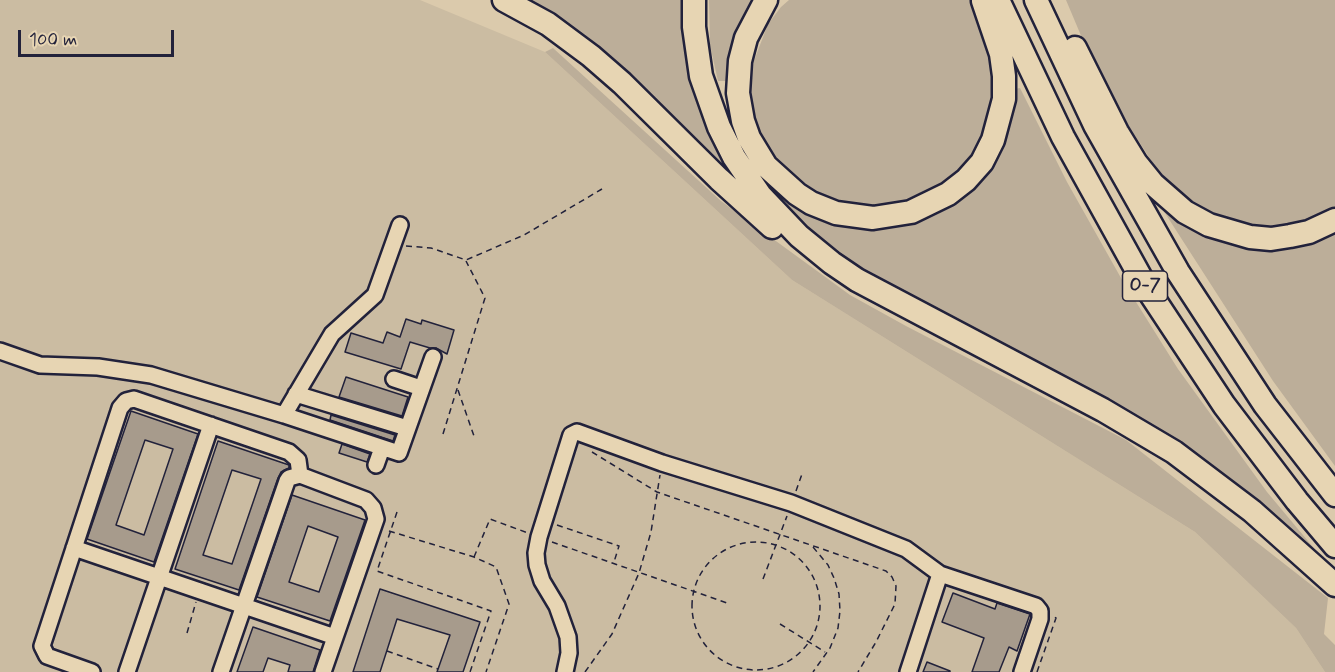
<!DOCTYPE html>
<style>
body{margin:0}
#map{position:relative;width:1335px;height:672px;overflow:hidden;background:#dbcaac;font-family:Mynerve,sans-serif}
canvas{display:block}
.scale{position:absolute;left:18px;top:30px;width:156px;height:27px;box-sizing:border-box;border:3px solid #22223b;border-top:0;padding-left:8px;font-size:18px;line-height:21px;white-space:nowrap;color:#22223b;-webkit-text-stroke:4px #e7d5b3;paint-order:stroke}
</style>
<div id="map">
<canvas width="1335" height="672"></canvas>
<div class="scale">100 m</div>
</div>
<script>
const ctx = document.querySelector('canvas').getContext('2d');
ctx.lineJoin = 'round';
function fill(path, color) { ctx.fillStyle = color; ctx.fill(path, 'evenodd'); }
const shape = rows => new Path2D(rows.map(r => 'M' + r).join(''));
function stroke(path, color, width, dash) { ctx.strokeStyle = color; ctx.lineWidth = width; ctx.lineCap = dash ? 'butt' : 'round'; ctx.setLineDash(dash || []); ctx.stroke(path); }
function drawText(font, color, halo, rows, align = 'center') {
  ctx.font = font + ' Mynerve,sans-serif'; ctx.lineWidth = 4.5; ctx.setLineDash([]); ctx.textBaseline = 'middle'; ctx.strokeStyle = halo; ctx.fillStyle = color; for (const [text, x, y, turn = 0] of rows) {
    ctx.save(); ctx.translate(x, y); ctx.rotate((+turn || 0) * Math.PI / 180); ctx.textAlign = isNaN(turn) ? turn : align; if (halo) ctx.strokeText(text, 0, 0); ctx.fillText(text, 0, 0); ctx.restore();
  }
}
fill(shape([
 [0,0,420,0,545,52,792,280,1195,532,1296,628,1325,672,0,672]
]), '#cbbca2');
fill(shape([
 [525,0,683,0,685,49,691,79,737,183],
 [709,0,760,0,732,81,718,81,710,45],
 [789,0,972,0,988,36,997,88,992,114,980,145,967,164,948,182,923,196,901,204,873,207,835,201,819,194,794,180,764,147,751,111,749,86,752,66,768,24,781,7],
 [1066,0,1335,0,1335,209,1307,223,1281,226,1249,226,1208,213,1191,202,1176,190,1156,168,1101,83],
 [553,48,721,201,850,295,906,326,1126,440,1328,598,1324,634,1335,645,1335,672,1325,672,1296,628,1195,532,792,280,545,52],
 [1020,88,1067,182,1121,278,1178,369,1267,492,1333,571,1261,506,865,271,805,225,782,199,786,196,917,220,951,205,980,181,995,159,1007,132,1015,102,1015,89],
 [1163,210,1212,238,1269,249,1335,232,1335,466,1273,381]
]), '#bcae99');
const building = shape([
 [406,319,421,324,422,320,454,330,447,354,436,348,430,348,410,342,401,369,345,352,351,333,383,343,387,332,400,337,406,319],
 [346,377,408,397,402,416,339,397,346,377],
 [131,411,198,434,154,562,87,539,131,411],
 [145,440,173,449,144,535,116,525,145,440],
 [331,415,395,435,393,441,330,420,331,415],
 [218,441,289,465,289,468,281,472,278,478,239,590,175,569,218,441],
 [232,470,261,479,232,564,203,555,232,470],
 [342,444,370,454,367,462,339,453,342,444],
 [292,495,365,520,330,621,257,597,292,495],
 [308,526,338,537,319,592,289,582,308,526],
 [380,589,480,622,463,672,437,672,450,635,397,619,380,672,353,672,380,589],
 [953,593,995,609,997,603,1030,614,1017,651,1009,647,999,672,972,672,984,638,942,622,953,593],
 [253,627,320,650,313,672,288,672,290,665,268,658,263,672,237,672,253,627],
 [927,662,950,671,950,672,923,672,927,662]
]);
fill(building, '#a79b8c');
stroke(building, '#22223b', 1.5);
const minor = shape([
 [0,351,40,365,98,367,151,375,284,415,399,453,433,357],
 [394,379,421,388],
 [296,394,407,428],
 [284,415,332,334,375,295,400,225],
 [376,465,382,448],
 [74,548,335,637],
 [92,672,47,656,42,646,120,408,126,401,134,399,289,452,298,460,300,475,366,500,373,508,376,519,323,672],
 [127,672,211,425],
 [221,672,287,481,289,478,300,475],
 [565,672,569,653,568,637,557,606,542,581,537,565,536,553,539,537,571,435,577,432,662,463,791,503,906,549,940,574,1036,606,1040,611,1040,619,1022,672],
 [908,672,940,574]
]);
const highway = shape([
 [504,0,548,24,591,56,622,83,719,179,772,227],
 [694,0,694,27,701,76,719,127,734,157,760,195,799,236,832,263,857,280,1103,410,1174,452,1252,511,1335,585],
 [766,0,746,38,740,61,738,93,743,121,749,138,766,166,797,194,811,203,836,213,873,218,911,212,948,194,966,180,982,162,993,140,1004,99,1004,76,1001,54,983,1],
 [998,0,1063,137,1146,287,1224,405,1297,501,1335,546],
 [1036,0,1095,125,1178,272,1265,405,1335,495],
 [1075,48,1117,132,1136,163,1153,184,1185,212,1209,225,1250,237,1271,239,1290,236,1309,232,1335,220]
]);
stroke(minor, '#22223b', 20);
stroke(highway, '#22223b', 27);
stroke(shape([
 [406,246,431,248,466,260,524,235,602,189],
 [458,390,475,439],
 [443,434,485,298,466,261],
 [592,452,657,492,886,571,892,577,896,586,895,604,876,642,858,672],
 [796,491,802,474],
 [397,512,377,571,491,611,470,672],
 [557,525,619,546,614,562],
 [389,531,474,557,496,567,509,604,486,672],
 '692 606a64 64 0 1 1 128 0a64 64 0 1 1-128 0Z',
 [552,542,730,604],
 [813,547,828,565,834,578,839,594,840,611,838,628,830,648,813,672],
 [474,557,490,519,528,533],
 [763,579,787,516],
 [780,624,825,652],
 [187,633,196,602],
 [387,651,438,669],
 [585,672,612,634,639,573,651,532,660,475],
 [1037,672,1056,618,1052,616]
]), '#22223b', 1.5, [6, 4.5]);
stroke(minor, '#e7d5b3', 15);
stroke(highway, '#e7d5b3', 22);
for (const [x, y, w] of [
 [1145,286,45]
]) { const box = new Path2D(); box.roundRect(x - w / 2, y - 15, w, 30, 4.5); ctx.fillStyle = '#e7d5b3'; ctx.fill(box); stroke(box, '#22223b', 1.5); }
drawText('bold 18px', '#22223b', null, [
 ["O-7",1145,286]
]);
</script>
